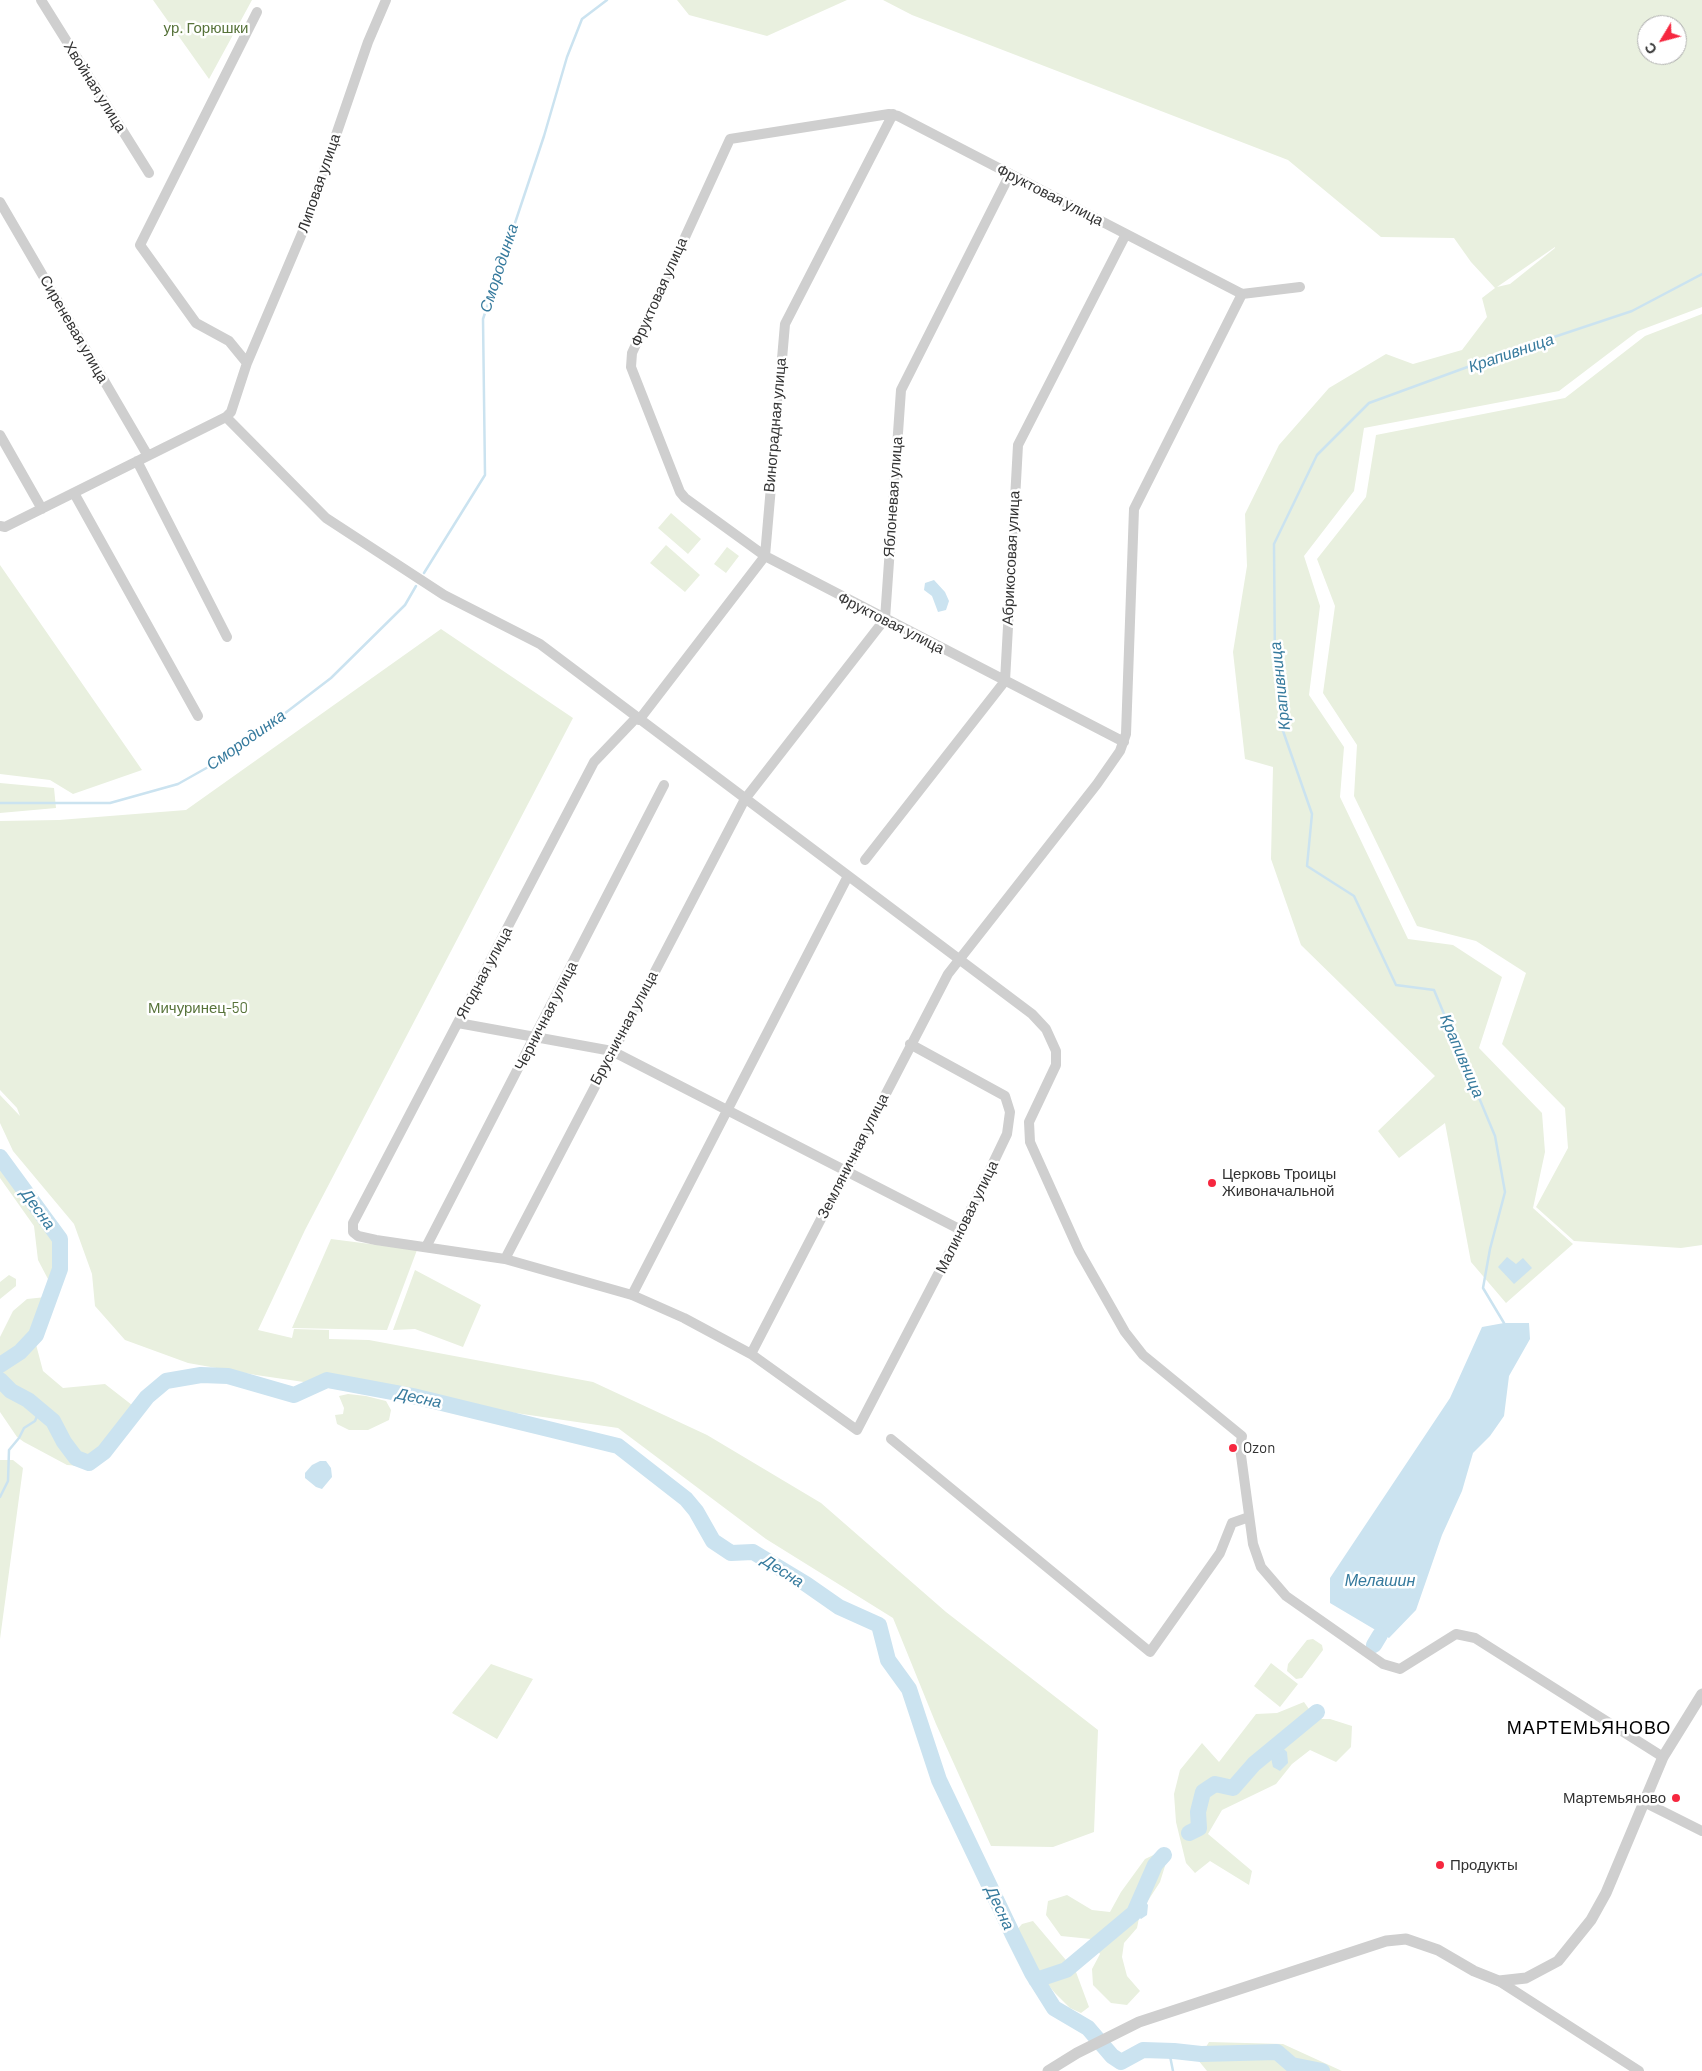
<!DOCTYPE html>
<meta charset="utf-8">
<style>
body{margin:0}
#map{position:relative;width:1702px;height:2071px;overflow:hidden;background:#fff;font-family:Barlow,sans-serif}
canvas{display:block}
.north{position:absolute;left:1637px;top:15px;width:50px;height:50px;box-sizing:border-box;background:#fff;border:1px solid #adadad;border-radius:50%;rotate:233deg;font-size:14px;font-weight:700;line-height:20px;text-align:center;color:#323232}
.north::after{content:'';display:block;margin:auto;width:18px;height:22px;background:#f6273f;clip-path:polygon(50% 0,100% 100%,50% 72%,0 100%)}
</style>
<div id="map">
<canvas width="1702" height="2071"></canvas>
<div class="north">С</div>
</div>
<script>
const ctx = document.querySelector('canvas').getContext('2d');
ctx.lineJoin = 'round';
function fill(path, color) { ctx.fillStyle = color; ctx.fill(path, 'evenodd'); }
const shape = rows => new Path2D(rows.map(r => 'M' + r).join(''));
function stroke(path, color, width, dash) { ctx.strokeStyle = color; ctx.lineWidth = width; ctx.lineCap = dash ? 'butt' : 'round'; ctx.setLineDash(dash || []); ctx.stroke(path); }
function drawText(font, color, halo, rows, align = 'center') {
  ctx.font = font + ' Barlow,sans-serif'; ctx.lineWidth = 5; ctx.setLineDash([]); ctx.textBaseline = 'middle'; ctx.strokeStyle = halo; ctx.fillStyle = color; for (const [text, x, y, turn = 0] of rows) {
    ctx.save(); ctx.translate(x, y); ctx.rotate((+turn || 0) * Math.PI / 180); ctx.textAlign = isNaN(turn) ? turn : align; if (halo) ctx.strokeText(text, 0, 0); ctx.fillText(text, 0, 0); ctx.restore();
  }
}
fill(shape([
 [153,0,252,0,209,79],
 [677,0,847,0,767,36,689,15],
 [883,0,1702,0,1702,307,1638,331,1559,391,1364,428,1354,491,1304,556,1320,606,1309,695,1344,747,1340,797,1408,939,1453,945,1502,977,1479,1048,1542,1113,1545,1152,1533,1208,1573,1244,1506,1303,1471,1262,1445,1123,1399,1158,1378,1131,1435,1076,1301,945,1271,859,1273,767,1245,759,1233,652,1247,566,1245,514,1279,445,1329,388,1386,354,1413,364,1462,350,1487,317,1482,298,1495,288,1471,262,1454,238,1381,237,1288,160,912,15],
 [1647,25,1677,25,1677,55,1647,55],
 [1555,248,1510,284,1497,287,1555,247],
 [1702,314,1702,1245,1681,1248,1574,1241,1536,1207,1568,1148,1565,1108,1502,1044,1526,973,1476,941,1417,926,1354,796,1357,745,1323,693,1335,606,1317,559,1366,497,1376,435,1565,398,1645,336],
 [671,513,701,539,688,554,658,528],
 [666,545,700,575,685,592,650,563],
 [727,547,739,556,726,573,714,564],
 [0,565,142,770,73,794,50,780,0,774],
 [441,629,573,718,305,1230,258,1330,292,1338,294,1329,329,1330,329,1339,369,1340,593,1382,707,1435,821,1503,946,1612,1098,1730,1094,1832,1053,1847,991,1846,936,1724,893,1618,766,1539,618,1428,256,1375,188,1363,125,1340,95,1306,92,1274,74,1224,13,1151,0,1123,0,1095,20,1116,17,1108,0,1090,0,821,59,820,186,810],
 [0,783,54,788,56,808,0,813],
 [0,1161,57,1240,58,1267,54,1277,49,1281,38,1260,34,1226,0,1178],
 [331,1239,417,1250,387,1330,292,1328],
 [415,1270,481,1305,463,1347,415,1329,393,1330],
 [9,1275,16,1279,16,1286,0,1299,0,1282],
 [46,1297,33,1333,43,1371,63,1388,105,1384,132,1405,102,1449,81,1466,67,1465,24,1442,17,1437,0,1412,0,1337,13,1311,27,1299],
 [348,1394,366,1396,386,1401,391,1410,389,1420,368,1430,349,1430,337,1424,335,1415,343,1414,344,1408,339,1396],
 [0,1460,13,1460,23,1468,0,1639],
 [1313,1639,1322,1645,1323,1650,1302,1678,1296,1679,1287,1671,1288,1664,1307,1640],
 [1271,1663,1298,1684,1280,1707,1254,1686],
 [491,1664,533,1679,497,1739,452,1713],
 [1304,1702,1316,1719,1330,1719,1352,1726,1351,1747,1336,1762,1310,1750,1292,1764,1276,1784,1222,1810,1208,1834,1252,1871,1249,1885,1210,1861,1195,1873,1186,1863,1176,1822,1174,1794,1180,1770,1202,1743,1219,1762,1256,1714,1277,1713],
 [1160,1852,1165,1866,1160,1882,1140,1913,1137,1928,1124,1943,1122,1957,1127,1976,1140,1991,1127,2005,1111,2003,1093,1985,1092,1969,1100,1954,1091,1939,1061,1936,1046,1915,1048,1901,1067,1895,1092,1910,1110,1912,1121,1892,1145,1859],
 [1033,1921,1076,1972,1089,2007,1081,2013,1070,2008,1055,1993,1034,1968,1016,1931,1022,1924],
 [1209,2042,1283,2044,1342,2071,1207,2071,1198,2060]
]), '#e9f0df');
fill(shape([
 [934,580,945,592,949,601,946,610,938,612,932,596,924,590,925,583],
 [1507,1257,1516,1264,1523,1258,1532,1268,1514,1284,1498,1267],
 [1504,1323,1529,1323,1530,1339,1509,1376,1504,1416,1490,1436,1473,1453,1462,1491,1442,1535,1416,1610,1389,1638,1330,1603,1330,1578,1450,1398,1482,1327],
 [320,1461,326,1461,331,1468,332,1477,322,1489,316,1487,305,1478,305,1473,312,1465],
 [1275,1741,1287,1752,1288,1763,1280,1771,1273,1767,1269,1749],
 [1142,1897,1148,1905,1147,1915,1141,1919,1134,1913,1134,1904,1137,1899]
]), '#cbe3f0');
stroke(shape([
 [424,573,485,475,483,319,544,136,567,57,582,19,607,0],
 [0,803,110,803,178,784,233,753,331,678,405,605,416,586],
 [1504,1323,1483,1288,1490,1249,1505,1192,1495,1136,1434,990,1396,985,1354,896,1307,866,1312,814,1282,728,1275,668,1274,544,1317,455,1369,403,1503,354,1632,311,1702,274],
 [0,1497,8,1481,9,1450,19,1438,24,1428,35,1421,39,1411],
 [1169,2051,1173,2071]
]), '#cbe3f0', 2.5);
stroke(shape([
 [0,1157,60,1239,60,1269,36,1335,20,1352,0,1365],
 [0,1380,11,1391,28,1400,53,1421,64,1442,76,1458,89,1463,104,1452,147,1397,166,1381,201,1375,228,1376,294,1395,327,1380,413,1396,618,1446,686,1499,696,1511,713,1541,731,1553,753,1552,806,1584,839,1607,879,1625,888,1660,909,1689,939,1780,1013,1935,1032,1973,1054,2008,1088,2028,1112,2056,1121,2062,1143,2050,1174,2051,1201,2054,1277,2052,1292,2065,1322,2071],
 [1374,1645,1380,1635],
 [1189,1833,1199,1828,1198,1812,1203,1792,1215,1784,1233,1788,1254,1764,1317,1712],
 [1036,1980,1066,1970,1134,1913,1155,1865,1164,1855]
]), '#cbe3f0', 16);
stroke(shape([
 [41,0,149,173],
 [0,202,148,456],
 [247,363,229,341,196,323,140,245,257,12],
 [226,417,326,518,444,595,540,644,1032,1014,1046,1029,1056,1051,1056,1065,1029,1122,1030,1142,1079,1251,1125,1332,1143,1355,1242,1436,1240,1448,1253,1544,1261,1567,1286,1596,1383,1664,1400,1669,1456,1634,1475,1638,1663,1757],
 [0,435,42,509],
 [137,461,227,637],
 [74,493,198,716],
 [0,526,5,527,226,417,231,412,247,363,303,231,368,42,386,0],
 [636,718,594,762,353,1223,353,1232,358,1236,376,1240,505,1259,632,1295,684,1318,751,1354,857,1430,961,1230,1007,1134,1010,1112,1005,1096,910,1044],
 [639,720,765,556,785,324,893,114],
 [1124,742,765,556,685,498,680,492,631,367,632,353,730,139,889,114,898,116,1242,294,1300,287],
 [865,860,1005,681,1018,445,1126,234],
 [458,1023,612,1051,961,1230],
 [426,1247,664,785],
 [505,1259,745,799,885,619,901,390,1010,174],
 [632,1295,848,876],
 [751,1354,948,974,1097,784,1120,751,1126,734,1134,509,1242,294],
 [891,1439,1150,1652,1220,1553,1232,1523,1249,1517],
 [1644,1802,1702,1831],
 [1499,1981,1639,2071]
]), '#cfcfcf', 10);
stroke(shape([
 [1048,2071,1077,2053,1139,2022,1386,1941,1406,1939,1438,1950,1474,1971,1499,1981,1526,1978,1558,1961,1591,1920,1606,1893,1663,1757,1702,1694]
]), '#cfcfcf', 11);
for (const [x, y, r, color] of [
 [1212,1183,5,"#f6273f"],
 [1233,1448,5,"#f6273f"],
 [1676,1798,5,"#f6273f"],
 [1440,1865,5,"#f6273f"]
]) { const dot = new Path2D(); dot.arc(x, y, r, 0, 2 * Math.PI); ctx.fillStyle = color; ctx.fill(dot); stroke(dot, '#fff', 2); }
drawText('15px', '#57733a', '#fff', [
 ["ур. Горюшки",206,28],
 ["Мичуринец-50",198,1008]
]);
drawText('15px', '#323232', '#fff', [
 ["Хвойная улица",95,87,58],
 ["Липовая улица",319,183,-71],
 ["Фруктовая улица",1050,195,27],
 ["Фруктовая улица",659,292,-66],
 ["Сиреневая улица",74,329,60],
 ["Виноградная улица",775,425,-85],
 ["Яблоневая улица",893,497,-86],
 ["Абрикосовая улица",1011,558,-87],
 ["Фруктовая улица",891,623,27],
 ["Ягодная улица",484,973,-62],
 ["Черничная улица",546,1016,-63],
 ["Брусничная улица",624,1028,-62],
 ["Земляничная улица",853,1156,-63],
 ["Малиновая улица",967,1217,-64]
]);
drawText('15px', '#323232', '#fff', [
 ["Церковь Троицы",1222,1174],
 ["Живоначальной",1222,1191],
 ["Ozon",1243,1448],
 ["Мартемьяново",1666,1798,"right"],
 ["Продукты",1450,1865]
], 'left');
drawText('italic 16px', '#367a9d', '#fff', [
 ["Смородинка",499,268,-72],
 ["Крапивница",1511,353,-19],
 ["Крапивница",1280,686,-96],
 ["Смородинка",246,740,-35],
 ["Крапивница",1462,1056,67],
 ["Десна",38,1209,54],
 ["Десна",419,1398,12],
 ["Десна",783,1571,33],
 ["Мелашин",1380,1581],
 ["Десна",1000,1908,65]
]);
ctx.letterSpacing = '1px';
drawText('18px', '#000', '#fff', [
 ["МАРТЕМЬЯНОВО",1589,1728]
]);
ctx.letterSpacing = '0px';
</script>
